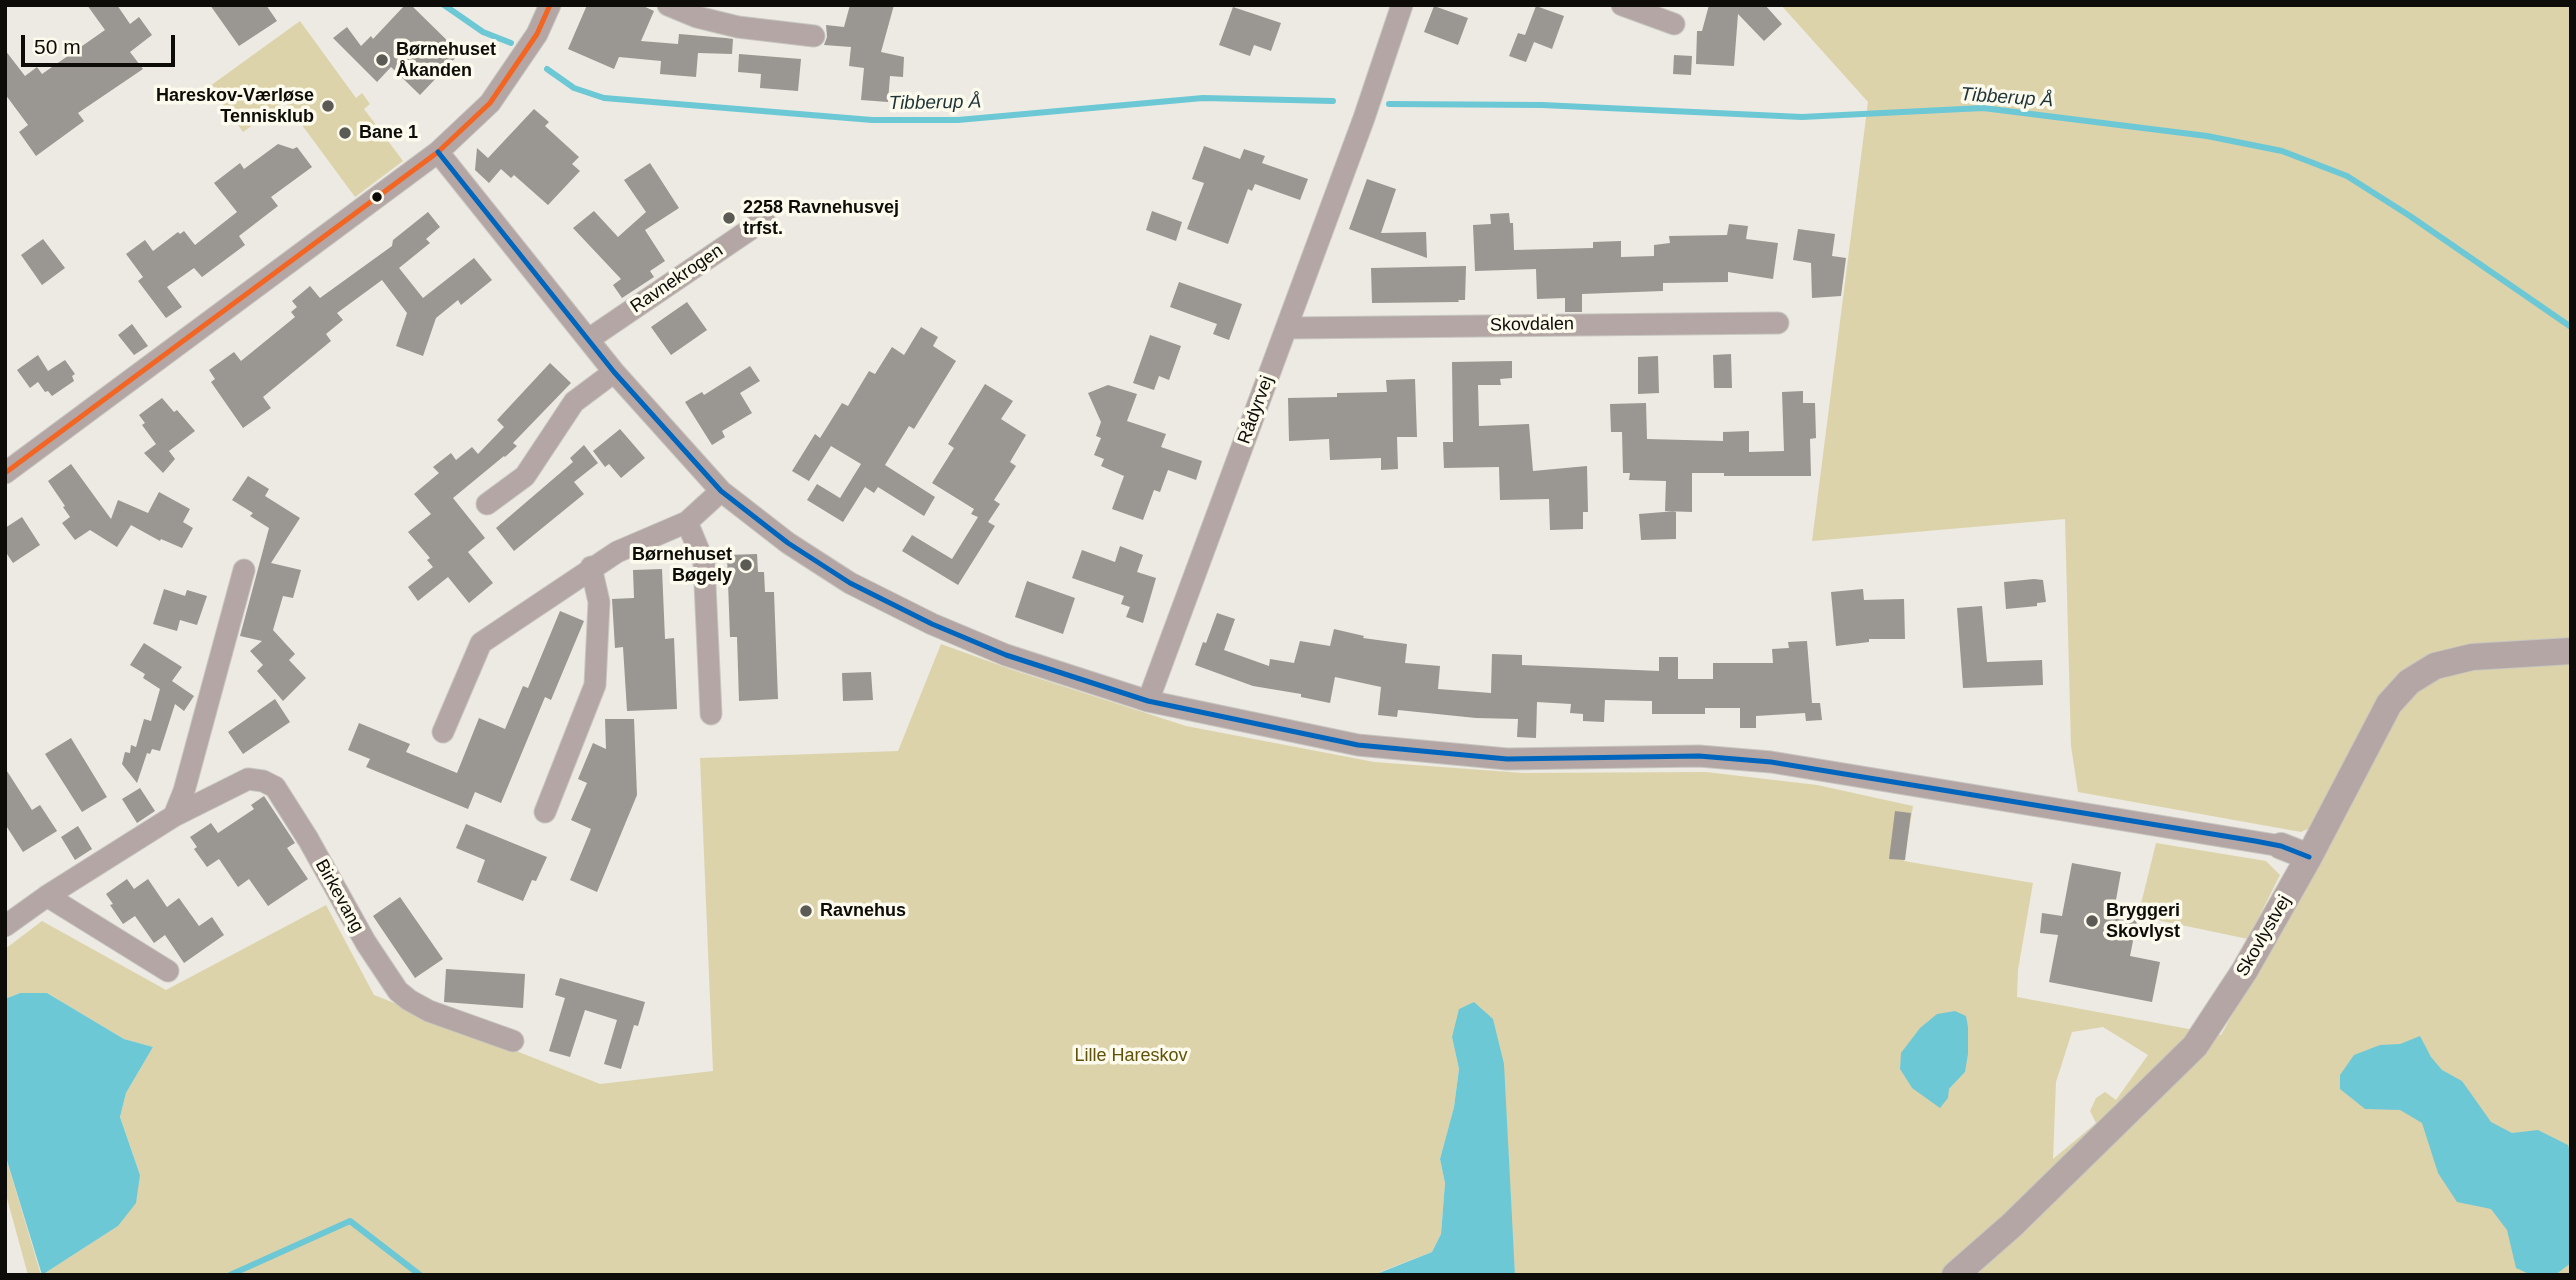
<!DOCTYPE html>
<meta charset="utf-8">
<style>
body{margin:0}
#map{position:relative;width:2576px;height:1280px;overflow:hidden;background:#eceae2;font-family:Helvetica,sans-serif}
canvas{display:block}
.frame{position:absolute;inset:0;border:7px solid #0d0c08;pointer-events:none}
.scale{position:absolute;left:21px;top:35px;width:154px;height:32px;box-sizing:border-box;border:4px solid #0d0c08;border-top:0;padding-left:9px;font-size:21px;line-height:24px;white-space:nowrap;color:#0d0c08;-webkit-text-stroke:5px #fcfaec;paint-order:stroke}
</style>
<div id="map">
<canvas width="2576" height="1280"></canvas>
<div class="frame"></div>
<div class="scale">50 m</div>
</div>
<script>
const ctx = document.querySelector('canvas').getContext('2d');
ctx.lineJoin = 'round';
function fill(path, color) { ctx.fillStyle = color; ctx.fill(path, 'evenodd'); }
const shape = rows => new Path2D(rows.map(r => 'M' + r).join(''));
function stroke(path, color, width, dash) { ctx.strokeStyle = color; ctx.lineWidth = width; ctx.lineCap = dash ? 'butt' : 'round'; ctx.setLineDash(dash || []); ctx.stroke(path); }
function drawText(font, color, halo, rows, align = 'center') {
  ctx.font = font + ' Helvetica,sans-serif'; ctx.lineWidth = 7; ctx.setLineDash([]); ctx.textBaseline = 'middle'; ctx.strokeStyle = halo; ctx.fillStyle = color; for (const [text, x, y, turn = 0] of rows) {
    ctx.save(); ctx.translate(x, y); ctx.rotate((+turn || 0) * Math.PI / 180); ctx.textAlign = isNaN(turn) ? turn : align; if (halo) ctx.strokeText(text, 0, 0); ctx.fillText(text, 0, 0); ctx.restore();
  }
}
fill(shape([
 [1781,5,2571,5,2571,1275,1515,1275,1505,1120,1452,1037,1459,1069,1454,1107,1440,1159,1445,1183,1441,1234,1432,1252,1380,1272,1380,1275,42,1275,118,1226,140,1175,120,1117,126,1093,153,1047,124,1039,47,993,20,993,5,999,5,949,42,921,166,990,326,905,374,995,600,1084,713,1071,700,758,898,751,941,644,1013,670,1186,726,1374,762,1523,773,1706,772,1817,785,1913,806,1904,861,2033,883,2018,970,2017,997,2221,1035,2403,703,2314,826,2301,832,2078,792,2071,746,2065,519,1812,541,1868,102],
 [2103,1027,2148,1055,2116,1100,2105,1092,2096,1098,2090,1111,2096,1123,2053,1159,2056,1082,2072,1032],
 [1902,1053,1965,1072,1949,1089,1912,1088,1900,1068],
 [300,21,356,98,362,93,370,104,364,109,403,161,355,197,285,102,243,132,210,86],
 [2156,843,2266,861,2280,875,2248,939,2138,916],
 [5,1154,41,1275,28,1275,5,1191]
]), '#ddd3aa');
fill(shape([
 [20,993,47,993,124,1039,153,1047,126,1093,120,1117,140,1175,136,1203,118,1226,42,1275,5,1154,5,999],
 [1474,1002,1493,1019,1504,1064,1515,1275,1380,1275,1379,1273,1432,1252,1441,1234,1445,1183,1440,1159,1454,1107,1459,1069,1452,1037,1459,1009],
 [1955,1011,1966,1016,1968,1027,1968,1054,1965,1072,1949,1089,1948,1098,1940,1108,1912,1088,1900,1069,1901,1053,1920,1028,1937,1014],
 [2420,1036,2431,1057,2442,1070,2462,1081,2491,1122,2512,1133,2538,1130,2568,1145,2571,1154,2571,1263,2555,1275,2531,1275,2516,1268,2507,1230,2491,1209,2457,1202,2438,1173,2422,1123,2400,1110,2365,1109,2340,1089,2340,1075,2354,1055,2380,1045,2400,1044]
]), '#6dc8d6');
stroke(shape([
 [444,5,483,32,511,43],
 [547,69,574,88,604,98,872,120,958,120,1203,98,1333,101],
 [1389,104,1542,105,1802,117,1983,108,2207,136,2282,151,2347,176,2410,216,2571,327],
 [230,1275,350,1221,420,1275]
]), '#6dc8d6', 6);
fill(shape([
 [87,5,117,5,130,24,139,17,152,35,130,52,143,69,78,113,84,121,36,156,19,132,28,125,5,94,5,50,25,76,37,67,42,74,105,30],
 [210,5,266,5,277,21,239,46],
 [405,5,411,5,460,53,420,95,391,67,377,82,333,38,347,27,361,46,371,36,373,39],
 [587,5,641,5,654,11,641,41,678,44,679,34,726,38,733,39,732,54,698,53,696,77,660,74,661,61,619,57,614,69,568,49],
 [850,5,894,5,881,52,904,57,903,77,890,76,888,102,861,100,864,68,849,66,851,47,824,45,827,37,826,25,844,27],
 [1709,5,1765,5,1782,24,1764,41,1738,14,1734,66,1696,64,1697,31,1702,31],
 [1434,6,1468,18,1458,45,1424,32],
 [1536,6,1564,16,1552,49,1534,42,1526,62,1509,56,1518,33,1525,35],
 [1233,7,1281,23,1271,51,1254,45,1250,56,1219,45],
 [739,54,801,59,798,91,760,88,761,74,738,72],
 [1674,55,1692,56,1691,75,1673,74],
 [534,109,549,122,545,126,579,157,572,164,580,171,548,205,514,175,511,178,501,169,489,183,475,170,477,148,488,158],
 [278,144,293,149,297,147,312,167,271,197,278,206,239,236,245,245,202,277,194,268,167,287,182,307,166,318,138,281,143,277,126,254,145,240,153,251,178,232,180,234,184,231,195,245,237,212,214,183,240,163,244,169],
 [1204,146,1240,159,1244,149,1265,156,1262,163,1308,179,1300,200,1255,184,1252,191,1248,189,1228,244,1187,229,1204,183,1192,179],
 [650,163,679,208,645,230,665,261,650,271,654,277,622,298,613,285,621,279,573,228,594,211,618,237,646,212,624,180],
 [1367,179,1396,189,1381,233,1426,232,1427,258,1349,229],
 [1152,211,1182,222,1176,241,1146,230],
 [428,212,440,227,426,239,430,243,399,268,423,298,474,258,492,280,461,305,458,300,436,318,423,356,396,346,407,313,382,280,337,313,343,320,326,334,331,341,263,397,271,408,243,428,211,382,215,379,209,370,234,352,241,361,295,317,291,312,297,307,292,301,310,286,320,298,392,246,393,240],
 [1509,213,1510,223,1513,223,1514,250,1593,248,1593,242,1621,241,1621,257,1654,256,1654,245,1670,243,1669,236,1727,235,1729,224,1748,226,1746,239,1778,243,1773,279,1728,272,1728,282,1663,283,1663,291,1582,294,1582,312,1565,312,1565,298,1537,299,1536,269,1475,271,1473,225,1491,224,1490,214],
 [1798,229,1835,234,1832,256,1846,258,1841,296,1812,298,1811,263,1793,260],
 [43,239,65,268,42,285,21,255],
 [1466,266,1465,300,1458,300,1459,302,1372,303,1371,268],
 [1179,282,1242,304,1229,340,1213,334,1217,324,1170,307],
 [687,302,707,330,671,355,651,327],
 [132,324,148,346,134,355,118,335],
 [921,327,938,337,933,346,956,361,914,429,909,426,885,465,935,497,924,516,878,487,874,493,865,487,843,522,807,500,817,484,840,498,861,464,831,446,809,481,792,471,815,434,820,438,842,403,848,406,869,371,875,374,892,347,904,355],
 [1150,335,1181,346,1169,380,1159,376,1154,390,1133,383],
 [1731,354,1732,388,1714,388,1713,355],
 [38,355,48,371,65,360,75,374,72,376,74,381,52,396,48,391,45,392,38,382,30,388,17,370],
 [1658,356,1659,393,1638,394,1638,357],
 [1512,361,1512,378,1500,379,1501,385,1478,385,1479,426,1529,424,1533,471,1587,466,1588,512,1583,512,1583,529,1550,530,1549,499,1500,500,1499,467,1444,468,1443,442,1453,442,1452,362],
 [550,363,571,383,513,443,517,446,505,457,504,456,453,498,485,538,468,552,493,583,469,603,448,577,418,601,408,587,433,567,427,560,430,558,408,532,431,514,414,494,439,473,433,467,451,453,456,460,472,447,478,454,504,427,497,420],
 [750,366,760,381,740,393,752,413,722,431,725,437,712,445,685,402,702,392,704,395],
 [1415,379,1417,437,1397,437,1398,469,1381,470,1381,458,1330,460,1329,439,1289,441,1288,398,1337,397,1337,393,1387,392,1386,380],
 [985,384,1013,401,1001,419,1026,435,1010,462,1016,466,994,500,1000,504,988,522,995,526,958,585,902,551,912,535,952,559,978,517,971,514,974,509,932,483,954,448,948,444],
 [1108,385,1137,394,1127,421,1166,434,1161,447,1202,461,1196,480,1168,470,1160,492,1154,490,1143,520,1112,509,1124,476,1101,466,1104,459,1094,455,1101,438,1096,436,1101,422,1088,393],
 [1803,391,1803,403,1815,403,1816,438,1810,439,1811,476,1724,476,1724,473,1692,473,1692,512,1665,511,1666,481,1629,480,1630,473,1623,473,1622,432,1611,432,1610,404,1646,403,1647,439,1723,441,1723,432,1749,431,1749,452,1784,451,1782,392],
 [162,398,174,412,177,410,195,431,169,451,175,459,163,473,144,453,156,444,142,425,145,423,139,415],
 [620,429,645,458,621,478,609,464,605,467,593,451],
 [584,445,598,463,574,482,584,494,514,551,496,528,573,462,570,458],
 [71,464,111,519,118,500,148,513,159,492,190,509,183,522,193,528,182,548,161,539,160,541,131,525,117,547,90,530,75,540,62,523,70,517,63,507,65,506,48,481],
 [248,476,269,489,265,496,300,518,271,563,301,570,293,598,283,596,273,630,295,654,289,660,306,678,283,701,257,671,263,665,250,651,262,641,240,636,269,528,250,516,253,513,232,500],
 [1676,511,1676,539,1641,540,1639,514],
 [22,517,40,545,13,563,5,551,5,528],
 [1120,546,1143,555,1137,572,1156,578,1143,623,1126,617,1130,607,1121,604,1124,596,1072,578,1082,550,1115,562],
 [757,554,758,572,764,572,765,592,774,592,778,699,739,701,737,637,730,637,727,555],
 [662,569,665,639,674,638,677,709,627,711,623,647,615,648,612,599,634,598,633,570],
 [2034,579,2043,580,2046,602,2037,603,2037,606,2006,609,2004,582],
 [1027,581,1075,598,1063,634,1015,617],
 [164,589,185,596,187,590,207,596,197,625,180,620,177,631,153,624],
 [1863,589,1864,600,1904,599,1905,639,1869,639,1869,642,1836,646,1831,592],
 [1982,606,1987,662,2042,660,2043,685,1963,688,1957,608],
 [560,611,584,621,551,700,545,697,501,803,475,792,468,809,366,767,370,759,348,750,359,723,410,744,406,752,457,773,479,718,505,729,523,686,528,688],
 [1217,613,1235,619,1224,650,1269,666,1270,659,1294,663,1300,641,1330,646,1334,629,1364,636,1363,638,1407,644,1405,663,1440,666,1438,689,1491,693,1492,654,1522,655,1522,665,1659,671,1659,657,1678,657,1678,679,1713,679,1713,663,1773,663,1772,649,1789,648,1788,642,1807,641,1812,703,1820,703,1822,720,1806,721,1805,713,1756,716,1756,728,1740,728,1740,708,1705,708,1705,714,1652,714,1652,701,1605,700,1604,722,1583,721,1583,714,1570,713,1571,704,1537,702,1536,738,1517,737,1518,719,1476,718,1398,710,1397,717,1378,715,1381,687,1335,677,1330,703,1301,697,1301,694,1253,686,1195,665,1203,642,1206,643],
 [144,643,182,667,172,681,194,696,184,711,175,704,160,751,152,749,150,754,147,753,137,783,122,764,125,752,130,753,131,745,136,747,144,719,151,721,160,689,143,678,145,674,130,665],
 [871,672,873,700,843,701,842,673],
 [275,699,290,722,243,754,228,732],
 [605,719,634,719,637,795,597,892,570,880,591,829,571,820,587,783,578,779,593,743,606,749],
 [71,738,107,797,82,812,45,754],
 [5,768,32,810,40,805,57,831,23,852,5,824],
 [140,788,155,811,137,823,122,799],
 [264,796,295,843,287,848,308,879,268,906,249,879,238,887,219,859,207,867,194,849,197,847,190,837,211,823,218,833,254,809,251,805],
 [1895,811,1911,813,1905,860,1889,859],
 [466,824,547,857,536,881,532,880,523,901,477,882,485,860,456,848],
 [78,826,92,849,75,860,61,837],
 [2072,863,2121,872,2114,911,2138,916,2130,956,2160,962,2152,1002,2049,982,2058,935,2040,933,2042,913,2062,916],
 [127,879,134,889,148,879,167,907,179,898,199,926,212,917,224,935,184,963,165,935,154,943,135,916,123,924,110,905,113,904,106,894],
 [400,897,443,959,415,978,373,916],
 [446,969,525,974,523,1008,444,1002],
 [560,978,645,1002,638,1026,634,1025,621,1069,604,1064,617,1020,585,1010,570,1057,549,1051,565,998,555,995]
]), '#9a9692');
const minor = shape([
 [668,5,697,17,738,27,814,36],
 [1622,5,1674,24],
 [438,152,614,372,721,491,788,543,850,583,932,624,1006,655,1148,701,1358,745,1507,759,1699,756,1771,762,2281,846],
 [1287,328,1778,323],
 [589,339,764,220],
 [5,473,438,152,490,103,537,34,550,5],
 [487,504,525,476,574,402,614,372],
 [687,522,704,563,711,714],
 [1148,701,1364,118,1402,5],
 [443,732,481,643,617,552,687,522,721,491],
 [545,812,595,685,599,602,591,567],
 [174,816,248,779,263,781,275,787,308,839,366,943,398,991,409,1000,429,1011,513,1041],
 [47,896,168,971],
 [5,926,47,896,174,816,184,791,244,570]
]);
const tertiary = shape([
 [2281,846,2309,857],
 [1955,1275,2012,1225,2195,1046,2245,970,2309,857,2389,704,2409,682,2435,666,2472,657,2571,651]
]);
stroke(minor, '#c7c6c0', 23);
stroke(tertiary, '#c7c6c0', 28);
stroke(minor, '#b3a6a4', 21);
stroke(tertiary, '#b3a6a4', 26);
stroke(shape([
 [5,473,438,152,490,103,537,34,550,5]
]), '#f26522', 5);
stroke(shape([
 [438,152,614,372,721,491,788,543,850,583,932,624,1006,655,1148,701,1358,745,1507,759,1699,756,1771,762,2255,841,2281,846,2309,857]
]), '#0065bd', 5);
for (const [x, y, r, color] of [
 [382,60,7,"#5b5a54"],
 [328,106,7,"#5b5a54"],
 [345,133,7,"#5b5a54"],
 [377,197,6,"#0d0c08"],
 [729,218,7,"#5b5a54"],
 [746,565,7,"#5b5a54"],
 [806,911,7,"#5b5a54"],
 [2092,921,7,"#5b5a54"]
]) { const dot = new Path2D(); dot.arc(x, y, r, 0, 2 * Math.PI); ctx.fillStyle = color; ctx.fill(dot); stroke(dot, '#fcfaec', 2.5); }
drawText('bold 18px', '#0d0c08', '#fcfaec', [
 ["Børnehuset",396,50],
 ["Åkanden",396,71],
 ["Hareskov-Værløse",314,96,"right"],
 ["Tennisklub",314,117,"right"],
 ["Bane 1",359,133],
 ["2258 Ravnehusvej",743,208],
 ["trfst.",743,229],
 ["Børnehuset",732,555,"right"],
 ["Bøgely",732,576,"right"],
 ["Ravnehus",820,911],
 ["Bryggeri",2106,911],
 ["Skovlyst",2106,932]
], 'left');
drawText('18px', '#0d0c08', '#fcfaec', [
 ["Ravnekrogen",677,279,-34],
 ["Skovdalen",1532,325,-1],
 ["Rådyrvej",1256,410,-70],
 ["Birkevang",339,896,61],
 ["Skovlystvej",2264,936,-60]
]);
drawText('18px', '#60520a', '#fcfaec', [
 ["Lille Hareskov",1131,1056]
]);
drawText('italic 19px', '#1e3439', '#fcfaec', [
 ["Tibberup Å",2007,98,4],
 ["Tibberup Å",935,103,-1]
]);
</script>
